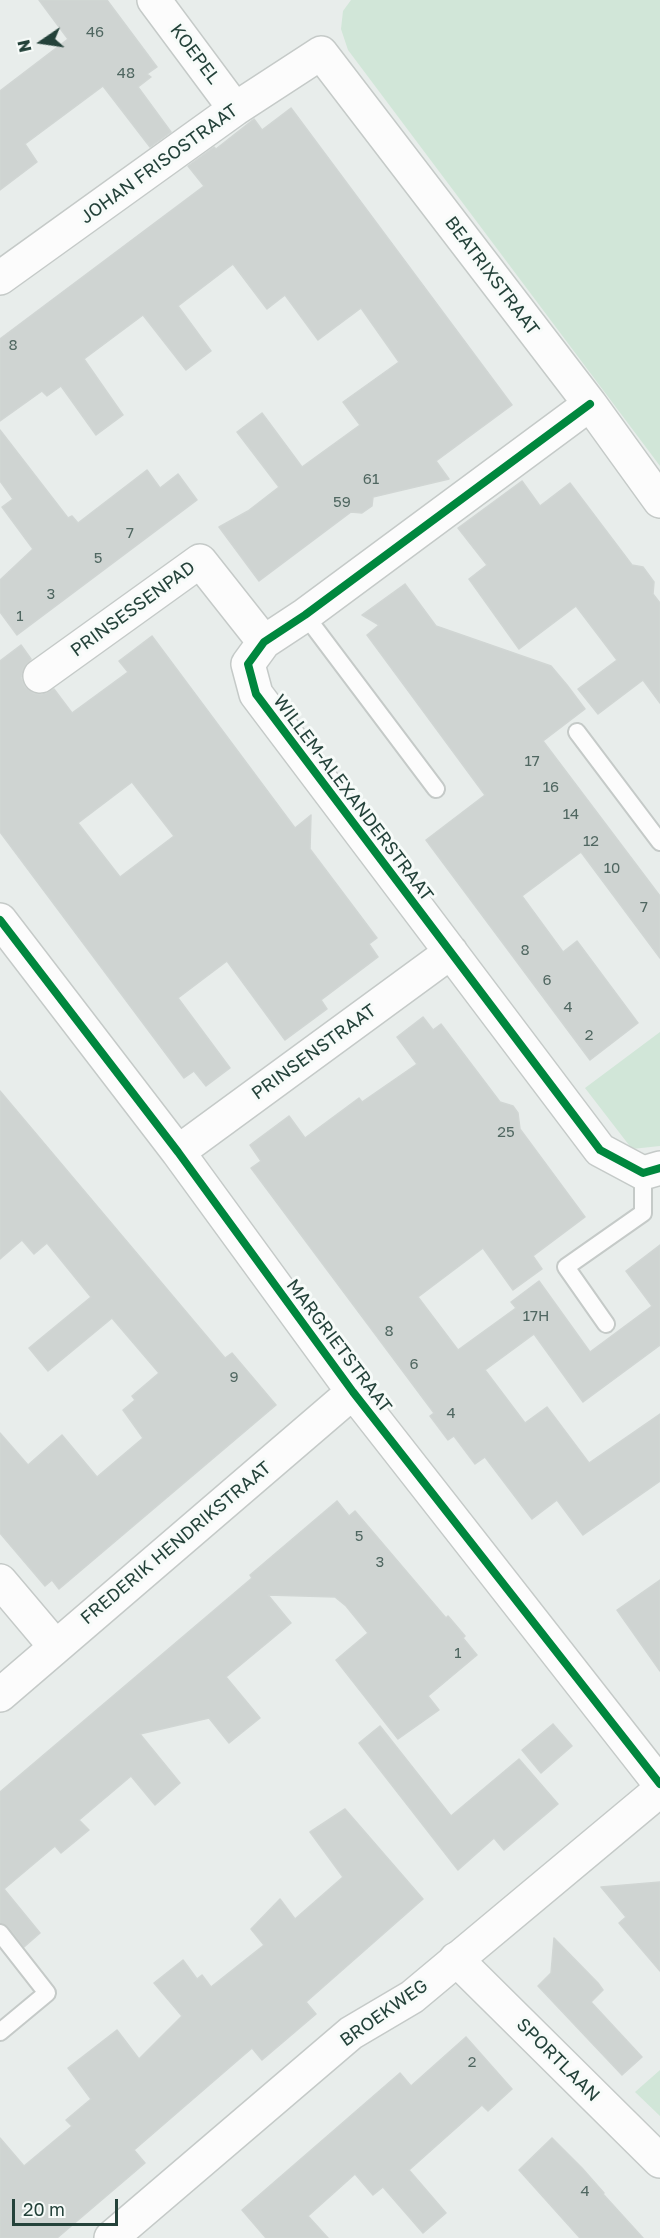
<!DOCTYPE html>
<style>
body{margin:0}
#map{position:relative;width:660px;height:2238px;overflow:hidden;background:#e8edeb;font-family:"Golos Text",sans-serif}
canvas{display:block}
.north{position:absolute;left:12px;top:12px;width:60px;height:60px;-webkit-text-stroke:4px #f7fbf9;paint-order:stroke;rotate:257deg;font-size:16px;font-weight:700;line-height:24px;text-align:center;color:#24423a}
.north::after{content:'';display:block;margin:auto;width:21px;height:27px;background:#24423a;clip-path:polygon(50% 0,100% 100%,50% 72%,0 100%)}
.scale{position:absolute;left:12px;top:2199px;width:106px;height:27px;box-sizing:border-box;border:3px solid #24423a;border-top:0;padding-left:8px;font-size:18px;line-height:21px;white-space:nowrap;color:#24423a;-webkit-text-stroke:4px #f7fbf9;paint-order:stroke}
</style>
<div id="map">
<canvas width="660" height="2238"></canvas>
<div class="north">N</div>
<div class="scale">20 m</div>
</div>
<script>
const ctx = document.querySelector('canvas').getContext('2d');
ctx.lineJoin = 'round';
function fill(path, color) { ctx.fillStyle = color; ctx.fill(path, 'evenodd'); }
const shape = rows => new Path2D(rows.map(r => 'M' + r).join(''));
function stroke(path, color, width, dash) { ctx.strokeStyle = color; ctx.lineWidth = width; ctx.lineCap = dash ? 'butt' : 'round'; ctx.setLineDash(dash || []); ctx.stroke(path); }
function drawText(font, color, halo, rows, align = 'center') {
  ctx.font = font + ' "Golos Text",sans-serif'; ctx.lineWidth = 6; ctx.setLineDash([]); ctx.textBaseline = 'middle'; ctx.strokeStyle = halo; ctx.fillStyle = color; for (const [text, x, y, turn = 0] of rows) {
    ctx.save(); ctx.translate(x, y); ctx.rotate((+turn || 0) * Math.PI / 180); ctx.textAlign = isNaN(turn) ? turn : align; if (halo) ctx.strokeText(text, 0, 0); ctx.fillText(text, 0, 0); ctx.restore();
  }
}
fill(shape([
 [351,0,660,0,660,466,348,50,341,29,343,11],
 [660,1032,660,1146,632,1149,585,1088],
 [660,2070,660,2116,635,2092]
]), '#d1e6d8');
const building = shape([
 [39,0,107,0,157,67,147,74,151,77,138,87,171,132,150,147,103,86,25,144,37,162,0,190,0,91,68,39,39,0],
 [291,108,512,405,436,461,449,479,373,497,372,506,362,513,351,512,259,581,219,527,248,511,279,487,237,432,262,413,302,467,360,425,343,402,399,362,361,308,318,340,285,295,267,309,233,264,178,306,211,351,186,370,143,315,84,359,123,415,96,435,61,386,47,396,42,391,0,421,0,339,204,186,188,166,214,147,216,149,254,119,262,130,291,108],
 [0,430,68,518,72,516,78,523,147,470,160,488,178,474,197,500,17,635,0,612,0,580,33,549,2,507,13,499,0,481,0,430],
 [522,481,540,506,570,483,632,565,643,567,654,582,653,594,660,603,660,703,643,680,598,714,578,689,617,660,576,606,519,649,469,579,487,565,458,528,522,481],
 [405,584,436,626,551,666,567,685,585,709,543,741,660,896,660,958,581,852,522,896,563,952,577,941,638,1023,590,1060,426,840,485,795,367,635,379,625,362,615,405,584],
 [152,636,295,828,311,815,310,849,377,938,369,944,378,957,321,1000,327,1009,285,1040,227,961,178,998,230,1068,206,1086,194,1071,184,1078,0,832,0,661,21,645,31,659,23,669,21,678,25,687,33,693,41,695,54,689,72,713,128,672,119,661,152,636],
 [132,782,174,836,120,877,78,823,132,782],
 [423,1017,433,1030,441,1024,500,1102,513,1106,518,1113,520,1129,585,1217,533,1256,542,1269,513,1290,483,1248,418,1297,458,1350,516,1308,511,1302,539,1281,590,1352,652,1306,626,1271,660,1245,660,1345,583,1402,534,1334,485,1370,525,1423,547,1407,589,1463,660,1414,660,1481,583,1535,557,1500,532,1519,485,1457,475,1464,454,1436,448,1440,430,1416,434,1413,251,1168,261,1161,250,1145,289,1116,305,1138,359,1098,362,1102,417,1064,397,1037,423,1017],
 [0,1091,225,1358,232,1353,276,1405,59,1589,52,1580,45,1586,0,1533,0,1433,28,1465,62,1435,97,1477,143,1438,123,1410,135,1400,132,1396,159,1373,112,1318,48,1371,29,1348,91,1297,47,1243,34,1254,22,1240,0,1259,0,1091],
 [337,1501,349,1516,355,1511,446,1618,448,1616,465,1636,463,1638,477,1655,428,1696,439,1710,398,1739,336,1660,368,1633,346,1606,335,1597,268,1595,291,1623,226,1677,260,1718,229,1743,209,1718,140,1734,180,1783,155,1805,131,1776,79,1820,89,1830,61,1853,55,1846,4,1889,40,1933,24,1947,8,1927,0,1923,0,1792,252,1578,250,1575,337,1501],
 [660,1580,660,1671,617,1610,660,1580],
 [553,1724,572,1746,541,1773,522,1750,553,1724],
 [380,1726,451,1816,519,1759,558,1804,504,1850,494,1838,458,1870,359,1743,380,1726],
 [345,1809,423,1899,306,2002,316,2014,262,2060,252,2048,134,2150,145,2163,57,2238,0,2238,0,2138,24,2166,72,2126,66,2120,91,2099,68,2068,117,2030,139,2059,182,2016,154,1983,183,1960,197,1979,202,1975,211,1987,264,1945,251,1929,280,1899,295,1919,343,1877,310,1832,345,1809],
 [660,1882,660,1971,619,1923,626,1917,601,1887,660,1882],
 [554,1938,598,1983,603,1990,591,2002,642,2057,622,2075,538,1986,551,1973,554,1938],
 [466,2037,512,2089,488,2111,482,2105,409,2170,446,2213,423,2233,383,2187,373,2195,355,2174,308,2216,328,2238,266,2238,242,2210,400,2073,411,2086,466,2037],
 [552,2138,582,2168,604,2193,603,2194,643,2238,580,2238,519,2170,552,2138]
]);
fill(building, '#cfd4d2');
stroke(building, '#d1d6d4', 1.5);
const service = shape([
 [305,615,436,789],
 [577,732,660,842],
 [606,1324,566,1267,643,1213,643,1173],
 [0,1933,47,1993,0,2032]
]);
const minor = shape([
 [154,0,235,109],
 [0,278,235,109,321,53,590,404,660,501],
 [590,404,305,615,264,642,248,664,256,694,600,1150,643,1173,660,1168],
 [40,676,200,561,264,642],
 [0,920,178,1152,353,1392,660,1784],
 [178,1152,451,952],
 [0,1581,55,1646],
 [0,1695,353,1392],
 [456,1959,660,2161]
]);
const tertiary = shape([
 [111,2238,351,2033,412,1997,660,1790]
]);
stroke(service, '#c5cac8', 20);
stroke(minor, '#c5cac8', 36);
stroke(tertiary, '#c5cac8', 36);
stroke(service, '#fcfcfc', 16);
stroke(minor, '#fcfcfc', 33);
stroke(tertiary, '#fcfcfc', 33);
stroke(shape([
 [590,404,305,615,264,642,248,664,256,694,600,1150,643,1173,660,1168],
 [0,920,178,1152,353,1392,660,1784]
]), '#00873e', 8);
drawText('15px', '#506761', null, [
 ["46",95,32],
 ["48",126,73],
 ["8",13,345],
 ["61",371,479],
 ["59",342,502],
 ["7",130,533],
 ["5",98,558],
 ["3",51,594],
 ["1",20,616],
 ["17",532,761],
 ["16",551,787],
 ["14",571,814],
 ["12",591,841],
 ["10",612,868],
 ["7",644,907],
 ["8",525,950],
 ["6",547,980],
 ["4",568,1007],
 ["2",589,1035],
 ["25",506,1132],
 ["17H",536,1316],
 ["8",389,1331],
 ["6",414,1364],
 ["9",234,1377],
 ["4",451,1413],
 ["5",359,1536],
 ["3",380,1562],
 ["1",458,1653],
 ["2",472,2062],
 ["4",585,2191]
]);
drawText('18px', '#24423a', '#f7fbf9', [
 ["KOEPEL",195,54,53],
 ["JOHAN FRISOSTRAAT",159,164,-36],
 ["BEATRIXSTRAAT",492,276,53],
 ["PRINSESSENPAD",133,609,-36],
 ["WILLEM-ALEXANDERSTRAAT",353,798,53],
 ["PRINSENSTRAAT",314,1052,-36],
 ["MARGRIETSTRAAT",339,1346,53],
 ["FREDERIK HENDRIKSTRAAT",176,1543,-40],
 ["BROEKWEG",384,2013,-35],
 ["SPORTLAAN",558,2060,45]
]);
</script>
